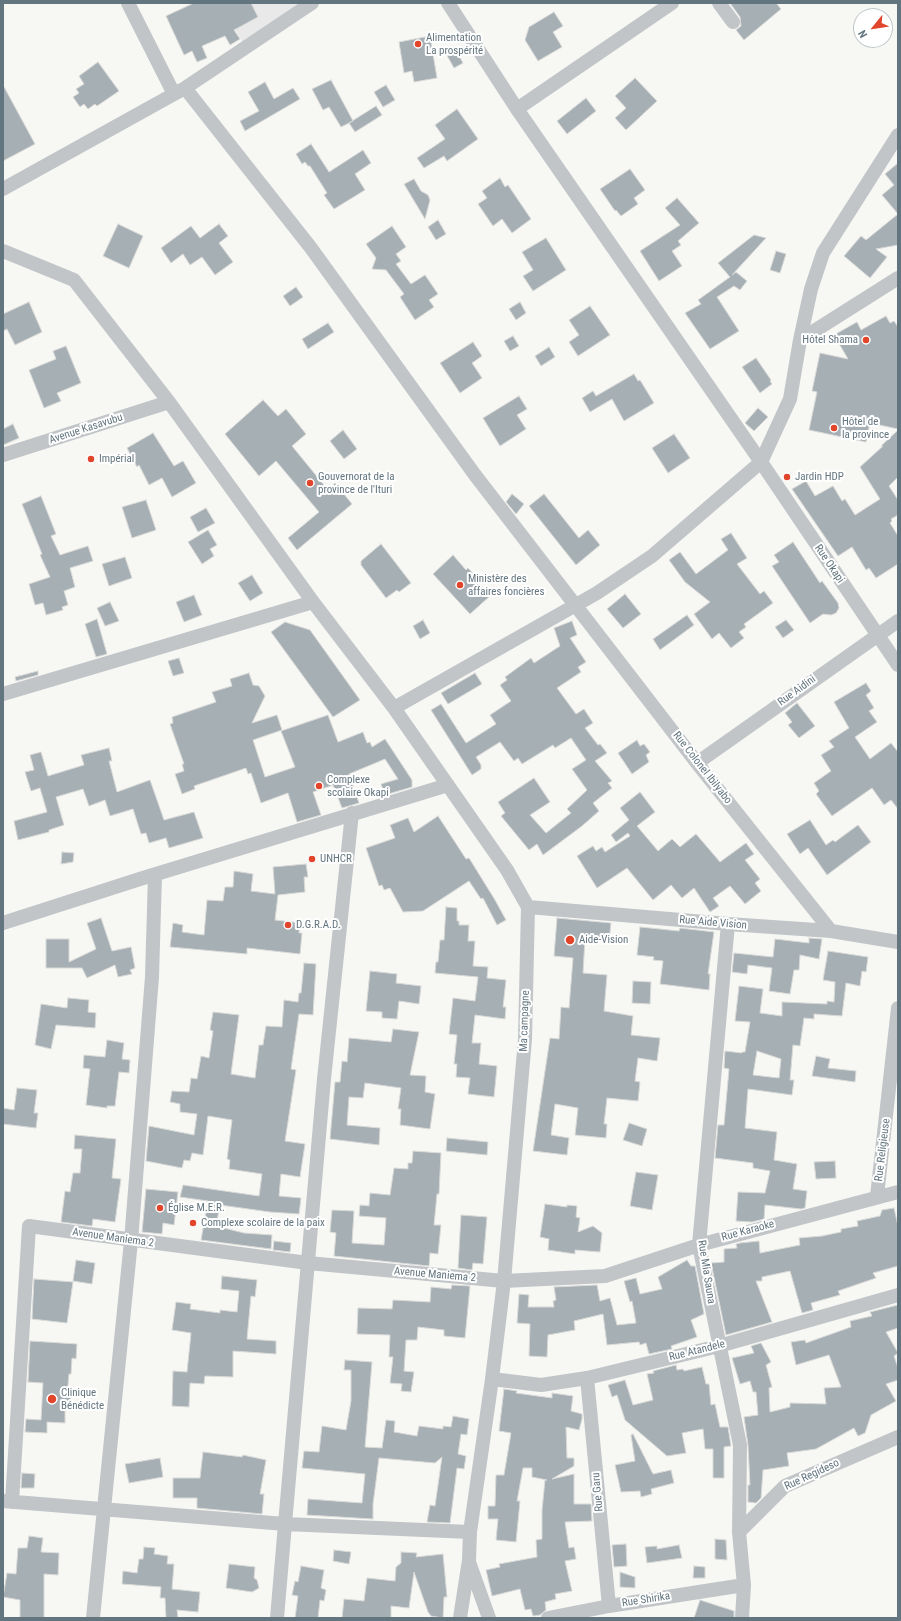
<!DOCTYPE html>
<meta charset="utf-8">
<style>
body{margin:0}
#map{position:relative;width:901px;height:1621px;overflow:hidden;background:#f7f7f4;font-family:"Roboto Condensed",sans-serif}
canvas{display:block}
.frame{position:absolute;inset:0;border:4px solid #63757f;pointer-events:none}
.north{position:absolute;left:853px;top:8px;width:40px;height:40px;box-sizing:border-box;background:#fff;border:1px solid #c1c8cc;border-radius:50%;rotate:240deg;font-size:11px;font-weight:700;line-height:16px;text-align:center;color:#63757f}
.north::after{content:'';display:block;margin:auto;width:14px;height:18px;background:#e1452b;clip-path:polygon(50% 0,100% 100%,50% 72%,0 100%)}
</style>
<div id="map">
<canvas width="901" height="1621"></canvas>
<div class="frame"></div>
<div class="north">N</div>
</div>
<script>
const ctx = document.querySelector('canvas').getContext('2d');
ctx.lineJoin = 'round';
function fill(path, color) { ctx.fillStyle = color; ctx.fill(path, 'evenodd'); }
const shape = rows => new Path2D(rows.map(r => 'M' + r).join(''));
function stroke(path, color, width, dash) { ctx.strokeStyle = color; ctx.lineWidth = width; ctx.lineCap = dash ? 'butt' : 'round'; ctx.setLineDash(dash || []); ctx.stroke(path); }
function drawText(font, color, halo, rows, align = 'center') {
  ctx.font = font + ' "Roboto Condensed",sans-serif'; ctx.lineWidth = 4; ctx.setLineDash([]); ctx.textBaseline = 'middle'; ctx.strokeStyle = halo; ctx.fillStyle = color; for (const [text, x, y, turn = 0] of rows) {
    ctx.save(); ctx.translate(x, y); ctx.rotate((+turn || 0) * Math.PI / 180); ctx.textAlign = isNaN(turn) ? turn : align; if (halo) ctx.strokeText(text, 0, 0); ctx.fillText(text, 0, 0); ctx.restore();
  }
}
fill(shape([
 [220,3,306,3,244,45]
]), '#e8e9e8');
const building = shape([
 [194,3,251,3,258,17,234,30,240,39,230,45,225,36,202,46,207,58,197,62,192,51,184,55,166,16,194,3],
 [730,3,776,3,781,9,744,40,736,30,741,26,740,17,730,3],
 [554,12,563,26,553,32,562,47,538,61,525,40,529,27,554,12],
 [430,36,437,78,414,82,412,71,404,73,399,42,430,36],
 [454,47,463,63,454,68,445,52,454,47],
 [98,62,119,91,97,106,95,104,88,109,84,104,80,107,73,97,79,93,76,89,84,84,79,76,98,62],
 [635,78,657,101,626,130,615,118,626,108,615,96,635,78],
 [331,80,353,121,341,127,329,107,323,110,312,89,331,80],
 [265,82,274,99,293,88,300,99,245,131,240,121,259,111,248,92,265,82],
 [3,85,35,144,3,161,3,85],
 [386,85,395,100,383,107,374,92,386,85],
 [586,98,596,111,567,134,557,121,586,98],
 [376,106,382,115,355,132,349,123,376,106],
 [457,109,478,139,447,161,444,156,424,168,417,158,445,139,435,125,457,109],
 [311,144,329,172,363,150,371,163,355,174,365,190,334,209,324,195,327,193,310,166,308,166,305,162,302,164,296,154,311,144],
 [898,163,898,245,876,249,887,257,870,278,844,256,861,236,866,240,898,214,882,195,894,185,885,174,898,163],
 [630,169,645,190,634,198,638,204,621,216,616,210,615,211,600,189,630,169],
 [500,178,505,187,508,185,531,219,512,233,502,219,493,226,478,204,487,198,482,191,500,178],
 [414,179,421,191,428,195,430,200,425,219,404,184,414,179],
 [677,198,699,223,678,241,681,245,672,251,682,266,659,281,640,251,680,225,665,208,677,198],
 [438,220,446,234,436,240,428,227,438,220],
 [118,224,143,236,129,268,103,256,118,224],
 [219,224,228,236,219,243,233,262,215,275,202,257,190,265,183,254,171,263,161,248,191,226,200,238,219,224],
 [392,226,406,247,396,254,401,261,396,264,411,284,425,275,438,294,429,300,434,307,415,320,400,297,404,294,386,270,372,269,376,258,366,244,392,226],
 [754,235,766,238,732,275,736,272,747,281,740,290,734,286,717,297,739,331,710,349,685,313,701,304,698,300,730,277,718,263,754,235],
 [546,238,566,270,533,291,523,276,533,270,522,252,546,238],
 [776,251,786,254,780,273,770,270,776,251],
 [296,287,303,297,290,306,283,296,296,287],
 [29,302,42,332,15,345,7,329,3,331,3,314,29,302],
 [520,302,526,313,516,320,509,309,520,302],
 [590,306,610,335,578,356,569,342,579,335,569,320,590,306],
 [886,316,890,323,894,321,898,327,898,429,870,423,866,442,809,430,817,392,812,391,820,353,848,359,834,335,857,322,861,330,886,316],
 [328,323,334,332,308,349,302,339,328,323],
 [513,336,519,346,510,351,504,341,513,336],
 [473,342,482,356,472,363,482,378,460,393,440,363,473,342],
 [66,346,81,383,57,393,61,401,44,408,29,370,56,359,53,351,66,346],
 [549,347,555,357,541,366,535,356,549,347],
 [756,358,771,380,770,381,772,384,760,393,742,367,756,358],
 [634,374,638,381,640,380,654,403,624,421,612,399,590,412,582,398,593,391,596,396,634,374],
 [519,396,527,409,517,415,526,429,500,446,483,418,519,396],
 [263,400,278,416,286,409,306,434,292,446,328,490,335,483,352,504,297,550,288,538,319,512,276,461,259,476,225,434,263,400],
 [758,408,768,417,754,431,745,423,758,408],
 [13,424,19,438,3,445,3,429,13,424],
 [343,430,357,449,344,459,330,441,343,430],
 [898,430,898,477,889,486,898,500,898,515,891,519,892,521,890,523,898,536,898,564,876,578,869,568,866,570,852,547,838,556,792,489,806,481,815,496,833,486,842,501,845,499,855,515,880,499,860,467,883,446,881,446,898,430],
 [153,433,174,466,183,461,196,483,172,497,162,478,149,485,139,465,137,467,127,448,153,433],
 [674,434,690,458,668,473,652,448,674,434],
 [512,494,524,504,516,514,506,502,512,494],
 [544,494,579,538,588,530,600,545,576,565,529,506,544,494],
 [41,496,56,534,51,536,60,555,88,546,93,561,70,568,75,587,64,591,68,605,62,607,63,610,46,615,43,603,35,605,29,584,50,577,40,555,42,554,22,504,41,496],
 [146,500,156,530,132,538,122,507,146,500],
 [206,508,215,523,198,532,190,517,206,508],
 [208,530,217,545,210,549,214,556,202,564,188,542,208,530],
 [731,533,747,558,737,564,760,594,764,591,773,603,744,624,746,627,739,632,744,638,731,648,719,633,712,639,694,614,710,602,685,582,669,560,680,552,696,574,728,550,721,539,731,533],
 [793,542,820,583,822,581,838,603,839,608,836,613,831,615,823,614,810,623,772,566,779,562,774,555,793,542],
 [381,544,411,583,399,592,397,590,386,598,361,565,361,561,381,544],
 [453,555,466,570,468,568,480,581,478,582,490,596,470,614,433,574,453,555],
 [125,557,132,578,109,586,102,564,125,557],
 [252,575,263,593,250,601,238,583,252,575],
 [625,594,641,614,623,628,607,609,625,594],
 [194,595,202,615,184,622,176,602,194,595],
 [110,602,119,621,105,626,97,608,110,602],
 [687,615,694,625,660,650,653,639,687,615],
 [97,619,107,654,96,657,85,624,97,619],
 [423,620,430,633,420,639,413,626,423,620],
 [786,620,794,630,783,638,775,627,786,620],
 [572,621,577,635,570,638,586,662,578,667,581,672,557,688,576,714,584,709,593,723,585,728,598,745,600,744,607,753,595,761,612,781,608,783,612,788,593,803,599,811,582,826,543,855,537,844,529,850,501,816,505,813,498,802,534,778,550,802,530,815,546,833,571,813,567,809,587,790,572,769,586,760,571,738,555,748,553,745,522,764,518,758,514,761,500,742,476,757,481,765,481,769,472,775,431,710,441,704,466,743,496,724,490,715,511,701,500,685,507,680,505,677,531,658,534,663,560,646,554,628,572,621],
 [285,622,310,630,360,700,333,717,271,632,285,622],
 [179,658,184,673,173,676,168,661,179,658],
 [38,671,38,675,16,681,15,677,38,671],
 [249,673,253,685,259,686,265,696,252,723,277,715,282,730,253,740,265,777,295,767,281,731,328,715,338,742,363,732,367,743,370,742,372,747,385,739,412,780,412,787,385,795,381,784,398,779,385,759,349,774,359,803,342,808,333,785,313,792,321,815,297,822,288,793,261,803,251,773,248,774,246,768,194,786,195,789,182,794,175,774,184,771,182,764,184,764,170,724,173,723,172,717,216,702,212,692,232,686,230,679,249,673],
 [475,673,482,684,448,704,441,693,475,673],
 [866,683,871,691,866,695,874,708,869,711,877,722,855,737,870,759,891,743,898,752,898,809,891,800,884,805,872,788,832,816,816,794,819,791,814,783,831,771,821,755,834,747,829,741,849,728,834,702,866,683],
 [797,703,815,726,799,738,788,725,792,722,785,713,797,703],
 [637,740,640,746,644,744,650,752,646,755,649,762,632,774,618,753,637,740],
 [109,748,112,761,109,761,117,792,150,780,164,820,194,812,203,838,169,848,166,838,149,843,146,833,141,834,133,809,110,816,105,800,89,806,83,789,56,797,64,825,49,830,49,832,18,840,14,821,47,812,40,788,31,791,25,772,34,770,30,755,41,752,48,776,84,765,81,755,109,748],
 [640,792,655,812,637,826,658,851,672,839,680,847,696,834,720,862,746,843,754,854,745,860,760,879,755,883,761,891,745,904,730,886,713,898,719,906,710,912,694,888,682,898,671,885,653,900,627,868,597,888,577,856,593,846,596,851,602,847,605,852,630,836,628,833,616,842,611,835,629,820,620,808,640,792],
 [438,816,466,859,469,858,495,900,506,920,497,925,483,898,481,899,469,881,423,911,403,912,390,888,384,890,382,885,379,886,366,848,395,838,390,825,408,818,414,832,438,816],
 [810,820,826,845,833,840,835,842,858,825,871,842,827,875,808,848,800,854,787,834,810,820],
 [62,852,74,853,73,862,61,864,62,852],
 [306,864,308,877,304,877,305,892,278,895,275,920,300,923,299,933,302,933,300,954,247,948,247,954,170,947,173,923,183,925,182,932,204,935,207,900,223,901,225,887,233,887,234,871,253,874,251,891,275,894,273,867,306,864],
 [446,907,457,908,457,921,459,921,459,925,469,925,468,941,475,941,473,966,488,967,487,978,506,980,503,1007,506,1007,505,1019,475,1015,472,1043,481,1043,479,1064,497,1066,494,1097,468,1094,470,1078,456,1077,457,1064,454,1064,457,1035,449,1034,453,998,475,1001,478,977,435,973,436,962,438,962,440,940,444,940,446,907],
 [101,918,112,951,131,947,135,968,130,970,132,974,118,977,115,965,87,978,82,968,46,968,46,939,69,939,69,962,96,949,87,923,101,918],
 [557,918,611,923,609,942,585,939,583,973,607,975,604,1011,633,1016,631,1035,660,1038,657,1061,638,1058,635,1081,640,1082,638,1101,607,1098,604,1124,607,1124,606,1138,575,1135,578,1108,555,1104,551,1135,569,1138,567,1155,533,1151,550,1038,559,1039,561,1007,569,1008,573,958,554,956,557,918],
 [640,927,679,931,680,928,714,932,708,974,710,974,709,990,660,984,663,961,653,960,654,957,637,955,640,927],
 [809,938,822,939,819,959,800,955,799,970,794,970,790,994,769,991,772,968,748,965,747,974,732,972,734,953,773,957,775,939,809,943,809,938],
 [828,951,868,957,866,972,862,971,860,986,846,983,842,1016,814,1014,814,1019,804,1018,800,1046,793,1045,790,1080,794,1080,792,1095,748,1089,745,1128,777,1132,774,1160,797,1164,793,1189,807,1191,805,1208,801,1209,765,1205,764,1219,752,1222,736,1221,738,1192,765,1193,770,1171,753,1168,753,1163,715,1158,718,1125,724,1125,729,1069,724,1068,725,1051,742,1053,742,1052,745,1052,750,1022,735,1021,739,986,763,989,760,1013,782,1016,782,1002,827,1004,827,1001,834,1002,835,982,823,980,828,951],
 [757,1051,781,1059,779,1078,753,1075,757,1051],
 [304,963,316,964,313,1015,299,1014,291,1069,296,1070,285,1141,305,1144,300,1177,281,1174,279,1196,301,1198,299,1214,270,1212,220,1205,216,1226,244,1233,272,1235,271,1249,201,1240,208,1201,180,1197,183,1185,259,1196,262,1174,229,1169,230,1160,227,1159,232,1120,208,1116,203,1155,192,1153,190,1161,184,1160,182,1168,146,1161,149,1126,194,1135,197,1114,180,1112,180,1104,170,1102,172,1091,189,1092,191,1078,197,1079,201,1056,209,1058,213,1031,210,1030,213,1012,239,1015,231,1074,255,1078,259,1045,263,1045,266,1026,282,1027,284,1000,298,1002,299,993,301,993,304,963],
 [370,971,397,974,396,983,421,986,419,1004,399,1001,397,1019,382,1018,382,1012,366,1011,370,971],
 [633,981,651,982,650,1004,632,1003,633,981],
 [68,998,89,1000,88,1012,96,1013,95,1028,56,1025,51,1049,35,1045,41,1004,67,1008,68,998],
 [393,1029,419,1032,410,1075,426,1076,425,1092,435,1094,430,1129,400,1125,401,1109,398,1109,401,1088,365,1083,363,1098,349,1097,347,1125,380,1128,379,1145,330,1139,335,1082,340,1082,342,1061,347,1062,349,1038,391,1042,393,1029],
 [107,1040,124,1043,122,1059,130,1060,129,1073,119,1072,115,1106,107,1106,107,1108,86,1105,90,1069,83,1068,84,1055,105,1057,107,1040],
 [816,1056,830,1059,828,1068,856,1071,855,1082,812,1076,816,1056],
 [17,1088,37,1090,34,1113,38,1113,36,1128,3,1124,3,1108,14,1110,17,1088],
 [629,1123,647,1129,642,1146,623,1140,629,1123],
 [75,1135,116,1139,112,1178,121,1179,115,1222,93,1219,92,1226,61,1222,65,1191,70,1192,73,1173,80,1173,82,1149,74,1149,75,1135],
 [447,1138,488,1142,487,1155,446,1151,447,1138],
 [413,1151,441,1153,439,1194,437,1194,434,1225,441,1225,438,1254,430,1253,429,1266,334,1256,336,1233,330,1232,332,1210,354,1211,352,1243,384,1245,386,1218,359,1216,360,1205,369,1206,370,1193,390,1195,394,1168,408,1169,408,1163,412,1163,413,1151],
 [835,1161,836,1178,816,1179,814,1162,835,1161],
 [636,1172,658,1175,652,1210,630,1206,636,1172],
 [146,1189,178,1192,174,1225,163,1223,162,1234,142,1232,146,1189],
 [545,1204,567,1207,567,1205,577,1206,576,1217,580,1218,578,1232,593,1226,602,1233,600,1252,575,1250,575,1254,548,1250,549,1239,540,1237,545,1204],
 [894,1208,898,1226,898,1266,873,1273,876,1278,838,1291,840,1295,811,1303,813,1310,802,1313,790,1271,762,1277,762,1281,756,1281,772,1322,726,1335,711,1263,724,1262,724,1249,737,1248,736,1244,740,1243,759,1241,760,1253,800,1245,799,1238,822,1236,841,1232,841,1229,858,1226,857,1221,880,1216,882,1210,894,1208],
 [461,1215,487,1217,483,1264,473,1263,472,1270,458,1268,461,1215],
 [274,1241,291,1243,290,1252,273,1250,274,1241],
 [76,1260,95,1263,92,1284,73,1281,76,1260],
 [687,1260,691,1266,695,1266,704,1314,691,1320,697,1337,671,1346,672,1349,649,1354,646,1343,640,1345,639,1342,607,1345,603,1314,574,1321,575,1330,548,1335,547,1357,529,1356,530,1324,517,1323,519,1294,529,1295,528,1307,554,1307,553,1301,556,1300,554,1287,597,1285,600,1301,610,1298,617,1325,636,1323,632,1301,630,1302,624,1281,636,1278,640,1294,662,1289,658,1277,687,1260],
 [222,1276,257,1280,255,1297,251,1296,247,1339,276,1341,276,1354,233,1351,233,1377,205,1376,204,1384,190,1383,189,1407,172,1406,173,1371,187,1372,191,1333,172,1330,176,1302,191,1304,190,1309,220,1313,220,1310,237,1312,239,1291,221,1289,222,1276],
 [34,1279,73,1282,67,1323,32,1319,34,1279],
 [452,1285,470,1286,465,1338,444,1336,444,1330,418,1327,417,1340,406,1340,404,1371,414,1372,411,1392,401,1391,402,1384,390,1383,393,1357,389,1357,390,1335,357,1334,358,1308,392,1309,393,1300,430,1302,431,1287,451,1289,452,1285],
 [898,1305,898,1328,886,1332,898,1353,894,1356,898,1368,898,1380,886,1384,896,1401,871,1415,865,1433,858,1436,854,1428,816,1449,787,1453,789,1466,763,1470,761,1498,756,1503,748,1502,748,1485,750,1485,748,1445,744,1417,758,1415,756,1392,753,1392,750,1381,740,1384,732,1358,754,1353,751,1346,761,1343,771,1362,766,1365,772,1387,769,1388,770,1412,790,1407,790,1403,826,1404,824,1388,841,1387,829,1355,796,1365,791,1342,805,1340,806,1343,851,1327,850,1321,872,1316,870,1312,898,1305],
 [30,1341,77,1344,76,1359,72,1358,71,1374,69,1374,67,1396,71,1396,70,1408,65,1408,65,1423,47,1422,47,1433,25,1432,26,1419,41,1420,43,1383,28,1382,30,1341],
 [345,1360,372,1362,365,1447,382,1448,386,1420,395,1421,394,1432,417,1436,419,1426,443,1429,443,1426,451,1427,453,1416,469,1419,467,1435,461,1434,458,1454,466,1456,464,1469,457,1468,450,1523,427,1522,430,1505,435,1506,442,1457,435,1463,379,1458,373,1504,373,1519,307,1515,308,1499,362,1503,365,1474,302,1468,304,1451,319,1452,322,1426,346,1430,351,1401,351,1370,344,1370,345,1360],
 [676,1365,677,1370,683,1369,684,1371,702,1367,706,1384,709,1384,711,1405,715,1404,720,1427,728,1427,731,1446,724,1447,724,1478,713,1478,713,1449,705,1449,703,1429,682,1433,686,1453,667,1456,625,1420,617,1395,612,1397,608,1385,625,1380,633,1405,653,1400,647,1374,654,1373,653,1371,676,1365],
 [504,1389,517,1391,516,1393,552,1398,552,1393,573,1396,571,1411,582,1414,582,1419,579,1430,566,1427,567,1458,574,1458,574,1466,552,1479,574,1474,574,1504,591,1504,592,1521,565,1522,569,1548,574,1547,576,1559,565,1561,572,1591,555,1594,556,1599,545,1602,546,1610,540,1615,533,1616,531,1609,525,1610,520,1589,492,1596,486,1570,500,1567,499,1564,537,1557,536,1540,542,1539,542,1510,545,1480,547,1480,532,1477,532,1468,523,1468,517,1501,520,1501,516,1542,496,1540,498,1519,488,1519,488,1506,495,1506,496,1475,504,1475,511,1433,499,1431,504,1389],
 [633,1434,653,1474,671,1470,674,1483,651,1489,652,1494,641,1497,640,1491,621,1492,615,1465,635,1461,631,1435,633,1434],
 [203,1452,242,1457,243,1455,266,1460,260,1494,264,1494,262,1514,197,1508,197,1498,173,1498,173,1478,200,1478,203,1452],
 [160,1458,163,1477,129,1483,125,1464,160,1458],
 [22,1473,35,1474,34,1488,21,1488,22,1473],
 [29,1536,43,1538,41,1552,59,1553,58,1575,44,1574,44,1618,20,1618,20,1600,3,1597,7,1573,16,1574,18,1548,27,1548,29,1536],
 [715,1539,726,1540,727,1560,715,1559,715,1539],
 [626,1544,627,1566,614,1567,612,1545,626,1544],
 [679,1545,682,1558,647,1563,645,1547,657,1546,657,1549,679,1545],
 [144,1547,155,1548,154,1554,168,1556,167,1564,174,1564,172,1589,200,1592,198,1612,177,1610,178,1618,166,1618,165,1598,160,1598,161,1587,122,1584,123,1571,137,1573,139,1559,143,1559,144,1547],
 [334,1550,351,1552,349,1564,333,1561,334,1550],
 [401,1552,417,1553,416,1557,443,1554,447,1597,444,1597,443,1618,431,1616,428,1612,414,1572,409,1608,391,1606,391,1618,342,1618,344,1599,364,1601,367,1578,395,1581,396,1567,401,1563,401,1552],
 [229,1564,255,1567,254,1578,257,1580,259,1588,252,1592,226,1588,229,1564],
 [301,1566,324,1570,321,1588,326,1590,324,1601,320,1600,318,1618,295,1618,298,1596,292,1595,295,1581,298,1582,301,1566],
 [694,1566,705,1567,705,1578,693,1578,694,1566],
 [620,1572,635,1577,635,1588,620,1587,620,1572],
 [700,1600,734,1611,734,1618,694,1618,700,1600]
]);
fill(building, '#a5afb4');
stroke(building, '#d9d9d7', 1);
stroke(shape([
 [128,3,174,94],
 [448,3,517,109,761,462,898,665],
 [719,3,733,22],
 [185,88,311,248,475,475,697,763,831,931],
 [517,109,672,3],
 [3,189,185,88,312,3],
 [3,251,74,280,169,402,313,602,394,708,507,870,528,907,525,1039,504,1281,492,1379,470,1532,469,1560,460,1618],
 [800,340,898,278],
 [3,455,169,402],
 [3,694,313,602],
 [394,708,597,593,652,556,761,462,790,399,800,340,811,289,823,253,898,135],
 [697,763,898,621],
 [528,907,728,924,831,931,898,942],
 [3,923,143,878,448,785],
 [728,924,699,1245,740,1445,739,1532,744,1585,742,1618],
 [877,1196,898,1008],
 [587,1378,609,1606],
 [492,1379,541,1385,587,1378,719,1346,898,1295],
 [3,1501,285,1524,324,1079,352,813],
 [12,1502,29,1226,308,1263,504,1281,605,1276,699,1245,898,1192],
 [739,1532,785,1486,898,1437],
 [469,1562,489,1618],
 [93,1618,131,1241,152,977,155,875],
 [277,1618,285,1524,470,1532],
 [548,1618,609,1606,744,1585]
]), '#c1c5c8', 14);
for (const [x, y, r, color] of [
 [418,44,4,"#e1452b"],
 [866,340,4,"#e1452b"],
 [834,428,4,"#e1452b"],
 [91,459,4,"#e1452b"],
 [787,477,4,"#e1452b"],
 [310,483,4,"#e1452b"],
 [460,585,4,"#e1452b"],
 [319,786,4,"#e1452b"],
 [312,859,4,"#e1452b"],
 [288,925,4,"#e1452b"],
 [570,940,5,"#e1452b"],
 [160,1208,4,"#e1452b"],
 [193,1223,4,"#e1452b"],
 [52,1399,5,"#e1452b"]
]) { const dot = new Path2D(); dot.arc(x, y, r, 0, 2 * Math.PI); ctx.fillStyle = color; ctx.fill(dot); stroke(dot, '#fff', 1.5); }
drawText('11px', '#63757f', '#fff', [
 ["Alimentation",426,38],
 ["La prospérité",426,51],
 ["Hôtel Shama",858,340,"right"],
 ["Hôtel de",842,422],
 ["la province",842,435],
 ["Impérial",99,459],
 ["Gouvernorat de la",318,477],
 ["province de l'Ituri",318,490],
 ["Jardin HDP",795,477],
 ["Ministère des",468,579],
 ["affaires foncières",468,592],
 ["Complexe",327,780],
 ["scolaire Okapi",327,793],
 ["UNHCR",320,859],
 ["D.G.R.A.D.",296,925],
 ["Aide-Vision",579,940],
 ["Église M.E.R.",168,1208],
 ["Complexe scolaire de la paix",201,1223],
 ["Clinique",61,1393],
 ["Bénédicte",61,1406]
], 'left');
drawText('11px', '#63757f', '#fff', [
 ["Avenue Kasavubu",86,429,-18],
 ["Rue Okapi",829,564,56],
 ["Rue Aidini",797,691,-36],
 ["Rue Colonel Ibilyabo",702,768,52],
 ["Rue Aide Vision",713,923,5],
 ["Ma campagne",525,1021,-88],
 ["Rue Religieuse",883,1150,-83],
 ["Rue Karaoke",748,1231,-15],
 ["Avenue Maniema 2",113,1238,8],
 ["Rue Mia Sauna",706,1272,81],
 ["Avenue Maniema 2",435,1275,5],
 ["Rue Atandele",697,1351,-14],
 ["Rue Regideso",812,1475,-25],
 ["Rue Garu",598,1492,-95],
 ["Rue Shirika",646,1600,-9]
]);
</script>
